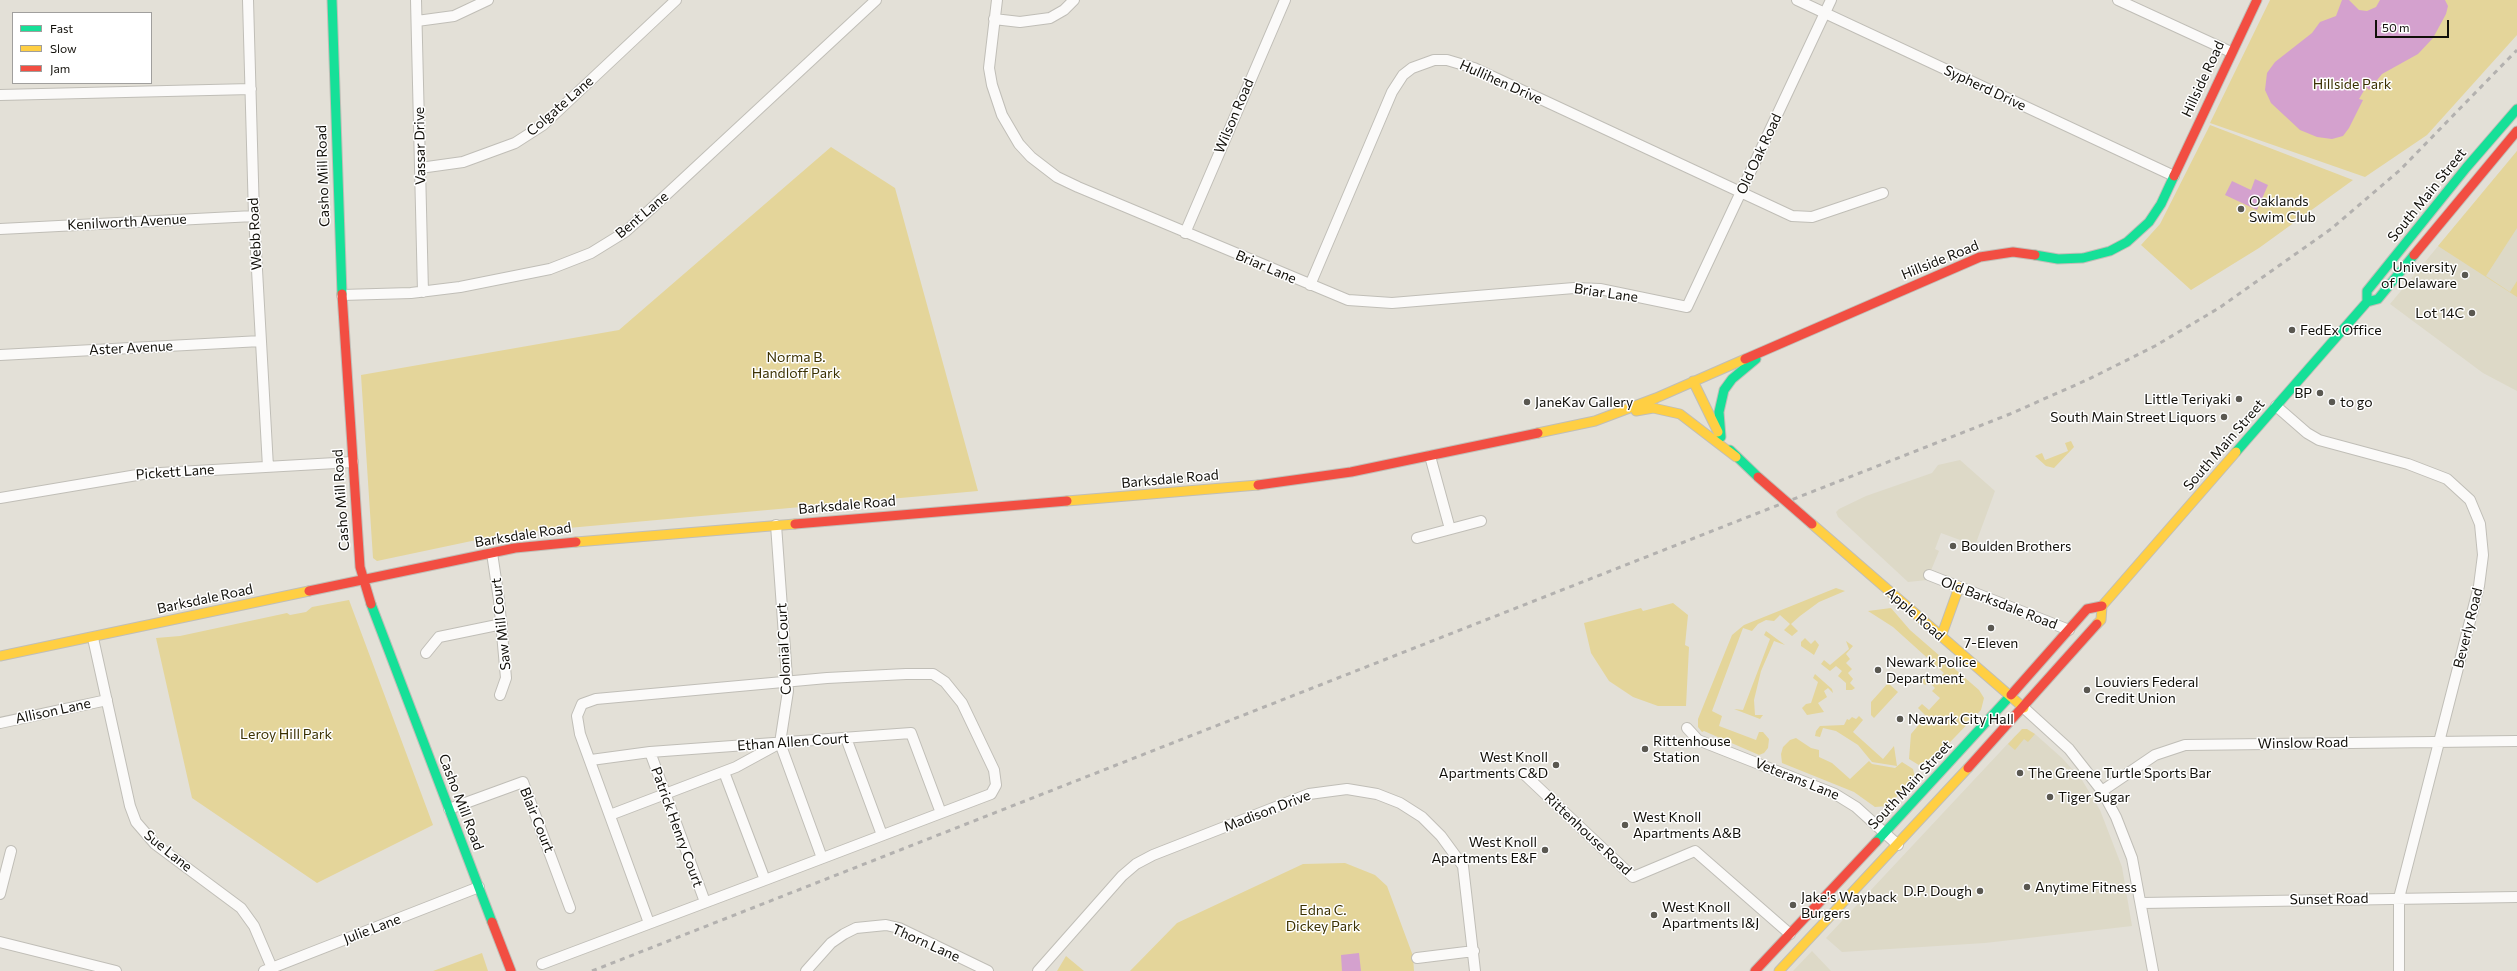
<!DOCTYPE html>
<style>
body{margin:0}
#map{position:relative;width:2517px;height:971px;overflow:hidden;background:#e3e0d7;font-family:Commissioner,sans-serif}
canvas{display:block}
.legend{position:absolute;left:12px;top:12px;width:140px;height:72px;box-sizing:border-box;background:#fff;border:1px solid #a09f9d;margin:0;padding:5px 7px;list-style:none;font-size:12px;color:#110f09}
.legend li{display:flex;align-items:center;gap:8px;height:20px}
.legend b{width:20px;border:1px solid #a09f9d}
.scale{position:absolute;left:2375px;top:20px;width:74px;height:18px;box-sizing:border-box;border:2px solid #110f09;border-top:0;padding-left:5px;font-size:12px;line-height:14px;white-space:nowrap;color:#110f09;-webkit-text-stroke:3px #fff;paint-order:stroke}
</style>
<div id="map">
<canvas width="2517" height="971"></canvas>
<ul class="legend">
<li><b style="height:5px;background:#16e098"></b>Fast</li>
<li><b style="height:5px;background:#ffcf43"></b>Slow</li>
<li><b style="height:5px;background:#f24e42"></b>Jam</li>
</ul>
<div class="scale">50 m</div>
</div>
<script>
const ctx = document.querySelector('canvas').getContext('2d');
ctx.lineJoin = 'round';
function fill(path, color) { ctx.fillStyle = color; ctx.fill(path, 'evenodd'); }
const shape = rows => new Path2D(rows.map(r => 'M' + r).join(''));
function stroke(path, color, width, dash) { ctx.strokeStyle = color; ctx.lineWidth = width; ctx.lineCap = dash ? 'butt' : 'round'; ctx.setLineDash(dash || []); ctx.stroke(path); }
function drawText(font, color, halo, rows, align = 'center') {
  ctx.font = font + ' Commissioner,sans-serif'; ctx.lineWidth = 3; ctx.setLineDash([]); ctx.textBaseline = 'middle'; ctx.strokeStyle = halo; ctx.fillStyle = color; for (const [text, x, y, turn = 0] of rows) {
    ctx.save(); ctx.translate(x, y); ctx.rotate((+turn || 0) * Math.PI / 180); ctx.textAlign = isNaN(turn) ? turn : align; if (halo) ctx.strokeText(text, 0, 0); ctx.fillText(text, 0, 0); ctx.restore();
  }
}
fill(shape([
 [2517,151,2517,391,2483,373,2390,304],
 [1960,460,1995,491,1976,543,1971,544,1941,533,1935,549,1939,551,1927,580,1908,582,1838,517,1836,512,1839,509,1866,496,1932,473,1938,465],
 [2024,729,2035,734,2062,758,2082,780,2100,810,2122,867,2132,926,1985,943,1842,952,1826,938,2015,736],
 [1812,951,1831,971,1793,971]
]), '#ddd9c7');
fill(shape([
 [2270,0,2517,0,2517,35,2427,135,2365,177,2210,123],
 [2210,125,2353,180,2259,248,2191,290,2141,245,2160,224],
 [831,147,895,188,978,491,535,531,500,535,377,561,373,558,361,375,619,330],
 [2517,151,2517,228,2486,276,2510,292,2517,281,2517,297,2438,246],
 [2071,441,2074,447,2054,468,2046,466,2035,456,2042,453,2045,460,2068,451,2065,443],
 [1836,588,1845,591,1819,602,1800,616,1791,624,1798,631,1792,636,1784,630,1790,624,1780,615,1774,621,1766,620,1758,624,1752,631,1743,628,1712,711,1722,716,1719,726,1756,740,1759,732,1763,732,1769,739,1768,748,1764,753,1759,755,1704,731,1702,732,1698,727,1698,719,1732,635,1744,625],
 [349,600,433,825,317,883,192,798,156,638,180,636,287,613,290,615,306,612,312,607],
 [1673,603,1688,615,1685,645,1689,647,1686,706,1658,706,1633,697,1609,681,1591,653,1584,623,1641,608,1643,611],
 [1891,608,1910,630,1979,690,1984,698,1981,710,1929,764,1926,762,1922,767,1909,759,1911,734,1926,716,1918,708,1922,704,1929,710,1940,698,1932,691,1935,688,1929,682,1925,685,1920,680,1926,678,1936,681,1944,673,1893,627,1868,611],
 [1766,631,1785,645,1774,641,1761,671,1754,700,1755,715,1763,715,1760,719,1734,709,1743,710,1770,639,1764,635],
 [1805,638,1811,644,1815,640,1819,645,1814,655,1801,646,1801,642],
 [1846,641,1853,646,1846,654,1850,659,1846,663,1852,669,1848,673,1853,679,1850,683,1855,688,1852,690,1846,690,1846,683,1838,676,1842,671,1836,666,1830,671,1821,664,1824,660,1830,665,1849,649],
 [1815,674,1832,689,1833,693,1828,688,1824,691,1827,697,1818,703,1824,712,1807,715,1802,708,1806,704,1811,703,1818,682,1813,678],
 [1888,683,1898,692,1874,718,1871,715,1871,702],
 [1859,716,1863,720,1853,732,1883,759,1894,746,1897,766,1872,762,1858,745,1836,731,1823,728,1820,737,1815,736,1816,731,1820,726,1844,725,1847,719,1849,720,1852,717,1856,719],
 [2022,729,2027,729,2035,734,2028,742,2024,739,2015,750,2008,744],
 [1796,738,1811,748,1819,750,1819,757,1832,763,1850,779,1869,761,1872,764,1895,768,1902,762,1913,769,1915,777,1888,806,1875,807,1854,792,1782,763,1781,754,1783,747,1790,740],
 [1345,863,1375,875,1387,886,1413,956,1414,971,1130,971,1177,923,1303,864],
 [482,953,488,971,433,971],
 [1066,956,1084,971,1057,971]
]), '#e4d59a');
fill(shape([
 [2342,0,2349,0,2359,10,2367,11,2376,7,2380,0,2445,0,2448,6,2446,14,2433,38,2418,54,2382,74,2369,90,2366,87,2359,99,2363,100,2349,128,2343,136,2332,139,2317,137,2300,130,2271,103,2265,90,2267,73,2275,62,2312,33,2320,22,2336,16],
 [2255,179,2268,185,2257,210,2225,195,2232,181,2251,190],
 [1359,953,1361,971,1342,971,1341,955]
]), '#d4a1ce');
const street = shape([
 [248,0,254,216,268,467],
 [416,0,423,292],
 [997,0,989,68,992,85,1002,115,1019,144,1031,157,1057,177,1078,187,1348,300,1392,303,1574,288,1600,289,1687,307,1831,0],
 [1797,0,2174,176],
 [2118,0,2231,52],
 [994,19,1020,22,1050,18,1064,10,1074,0],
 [417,21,454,16,488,0],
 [0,95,251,89],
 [420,168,463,162,515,143,543,125,676,0],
 [0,229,254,216],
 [1185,233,1285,0],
 [1310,285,1392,92,1403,75,1412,68,1434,60,1447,60,1474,68,1792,216,1812,217,1883,193],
 [342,295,411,293,460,287,550,269,591,253,625,232,653,207,876,0],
 [0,355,261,341],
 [2276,406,2307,433,2319,440,2408,464,2447,479,2470,500,2480,524,2483,555,2479,586,2399,898,2399,971],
 [1430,456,1450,529],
 [0,498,143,474,353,462],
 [1417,538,1481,521],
 [492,553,499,600,506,678,500,695],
 [1929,575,2069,630],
 [93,638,130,806,136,822,155,844,241,908,254,926,272,968],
 [426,653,439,637,502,624],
 [2024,708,2069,749,2102,791,2116,817,2132,858,2153,971],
 [0,723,107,700],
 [1687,728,1698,740,1835,794,1856,807,1898,845],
 [846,738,882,835],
 [780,743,822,858],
 [650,752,705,902],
 [591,760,650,752,911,733,941,813],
 [724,772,765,880],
 [1524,774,1633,877,1695,851,1790,934],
 [2102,791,2155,755,2185,745,2517,741],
 [449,809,523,782,570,908],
 [610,815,736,767,780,743,788,691,776,525],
 [0,894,11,851],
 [2142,903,2517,897],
 [0,942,116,971],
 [1417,958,1474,951],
 [542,964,765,880,991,794,996,785,994,770,962,703,945,682,933,674,906,674,827,678,596,699,582,704,577,716,580,734,649,923],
 [264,971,479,887],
 [806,971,831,943,844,934,856,928,886,925,899,928,988,971],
 [1038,971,1122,876,1136,864,1153,855,1309,794,1347,789,1377,794,1400,803,1422,817,1441,836,1463,866,1475,971]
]);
const fast = shape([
 [332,0,342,294],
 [2035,255,2058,259,2083,258,2110,251,2127,242,2149,222,2161,204,2174,176],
 [2367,302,2367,291,2466,168,2517,109],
 [1721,437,1719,412,1724,390,1732,379,1756,359],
 [1730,450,1758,477],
 [2236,452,2367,302,2378,299,2414,255],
 [371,604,492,922],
 [1876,842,2011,695]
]);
const slow = shape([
 [1693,381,1718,432],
 [1636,411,1653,408,1680,414,1736,457],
 [1538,433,1595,421,1656,398,1745,359],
 [1067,501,1258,485],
 [1812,524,2024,708],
 [576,542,795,524],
 [2097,624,2101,620,2102,606,2236,452],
 [1941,637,1959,587],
 [0,656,309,591],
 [1779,971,1968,768]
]);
const jam = shape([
 [2174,176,2257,0],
 [2414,255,2517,131],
 [342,294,360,567,371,604],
 [1745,359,1980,257,2013,252,2035,255],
 [1258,485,1351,472,1538,433],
 [795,524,1067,501],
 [309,591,515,548,576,542],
 [2011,695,2087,609,2102,606],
 [1968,768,2097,624],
 [492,922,511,971],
 [1755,971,1876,842]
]);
stroke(street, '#c0beb7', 12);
stroke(fast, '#c0beb7', 11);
stroke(slow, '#c0beb7', 11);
stroke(jam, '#c0beb7', 11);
stroke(street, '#fbfaf9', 10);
stroke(fast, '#16e098', 9);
stroke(slow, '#ffcf43', 9);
stroke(jam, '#f24e42', 9);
stroke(shape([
 [592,971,2010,414,2089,379,2155,346,2219,308,2331,229,2400,170,2517,50]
]), '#b3b1af', 3, [5, 5]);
const jamBridge = shape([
 [1758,477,1812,524]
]);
stroke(jamBridge, '#c0beb7', 11, []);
stroke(jamBridge, '#f24e42', 9);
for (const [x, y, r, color] of [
 [2241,209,4,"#5a5851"],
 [2465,275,4,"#5a5851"],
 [2472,313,4,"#5a5851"],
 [2292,330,4,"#5a5851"],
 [2320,393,4,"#5a5851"],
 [2239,399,4,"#5a5851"],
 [1527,402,4,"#5a5851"],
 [2332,402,4,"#5a5851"],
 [2224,417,4,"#5a5851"],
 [1953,546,4,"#5a5851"],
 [1991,628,4,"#5a5851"],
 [1878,670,4,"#5a5851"],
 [2087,690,4,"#5a5851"],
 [1900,719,4,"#5a5851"],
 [1645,749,4,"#5a5851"],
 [1556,765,4,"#5a5851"],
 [2020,773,4,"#5a5851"],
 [2050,797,4,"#5a5851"],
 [1625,825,4,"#5a5851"],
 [1545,850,4,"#5a5851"],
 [2027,887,4,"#5a5851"],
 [1980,891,4,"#5a5851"],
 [1793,905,4,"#5a5851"],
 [1654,915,4,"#5a5851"]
]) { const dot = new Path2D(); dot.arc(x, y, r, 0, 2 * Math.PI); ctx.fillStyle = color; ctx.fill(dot); stroke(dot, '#fff', 1.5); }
drawText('14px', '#110f09', '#fff', [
 ["Hillside Road",2203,79,-65],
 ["Hullihen Drive",1501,82,24],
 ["Sypherd Drive",1985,88,25],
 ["Colgate Lane",560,106,-41],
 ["Wilson Road",1234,116,-67],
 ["Vassar Drive",420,146,-91],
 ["Old Oak Road",1759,154,-65],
 ["Casho Mill Road",323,176,-92],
 ["South Main Street",2427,195,-51],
 ["Bent Lane",642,215,-40],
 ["Kenilworth Avenue",127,222,-3],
 ["Webb Road",255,234,-93],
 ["Hillside Road",1940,260,-22],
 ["Briar Lane",1266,267,23],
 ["Briar Lane",1606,293,8],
 ["Aster Avenue",131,348,-3],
 ["South Main Street",2224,445,-49],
 ["Pickett Lane",175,472,-4],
 ["Barksdale Road",1170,479,-5],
 ["Casho Mill Road",341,500,-94],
 ["Barksdale Road",847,505,-5],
 ["Barksdale Road",523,535,-9],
 ["Barksdale Road",205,599,-12],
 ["Old Barksdale Road",1999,603,21],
 ["Apple Road",1915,614,41],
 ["Saw Mill Court",501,624,-96],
 ["Beverly Road",2468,628,-76],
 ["Colonial Court",784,649,-93],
 ["Allison Lane",53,711,-12],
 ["Ethan Allen Court",793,742,-4],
 ["Winslow Road",2303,743,-1],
 ["Veterans Lane",1797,779,22],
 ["South Main Street",1910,785,-47],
 ["Casho Mill Road",461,802,69],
 ["Madison Drive",1267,811,-21],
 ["Blair Court",537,820,68],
 ["Patrick Henry Court",677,827,70],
 ["Rittenhouse Road",1588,834,43],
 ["Sue Lane",168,851,39],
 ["Sunset Road",2329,899,-1],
 ["Julie Lane",372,929,-21],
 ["Thorn Lane",926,943,24]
]);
drawText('14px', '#3b3102', '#fff', [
 ["Hillside Park",2352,84],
 ["Norma B.",796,357],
 ["Handloff Park",796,373],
 ["Leroy Hill Park",286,734],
 ["Edna C.",1323,910],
 ["Dickey Park",1323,926]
]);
drawText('14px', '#110f09', '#fff', [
 ["Oaklands",2249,201],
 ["Swim Club",2249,217],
 ["University",2457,267,"right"],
 ["of Delaware",2457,283,"right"],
 ["Lot 14C",2464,313,"right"],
 ["FedEx Office",2300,330],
 ["BP",2312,393,"right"],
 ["Little Teriyaki",2231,399,"right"],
 ["JaneKav Gallery",1535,402],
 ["to go",2340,402],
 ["South Main Street Liquors",2216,417,"right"],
 ["Boulden Brothers",1961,546],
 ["7-Eleven",1991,643,"center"],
 ["Newark Police",1886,662],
 ["Department",1886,678],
 ["Louviers Federal",2095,682],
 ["Credit Union",2095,698],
 ["Newark City Hall",1908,719],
 ["Rittenhouse",1653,741],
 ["Station",1653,757],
 ["West Knoll",1548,757,"right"],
 ["Apartments C&D",1548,773,"right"],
 ["The Greene Turtle Sports Bar",2028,773],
 ["Tiger Sugar",2058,797],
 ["West Knoll",1633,817],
 ["Apartments A&B",1633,833],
 ["West Knoll",1537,842,"right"],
 ["Apartments E&F",1537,858,"right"],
 ["Anytime Fitness",2035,887],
 ["D.P. Dough",1972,891,"right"],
 ["Jake's Wayback",1801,897],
 ["Burgers",1801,913],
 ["West Knoll",1662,907],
 ["Apartments I&J",1662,923]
], 'left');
</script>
